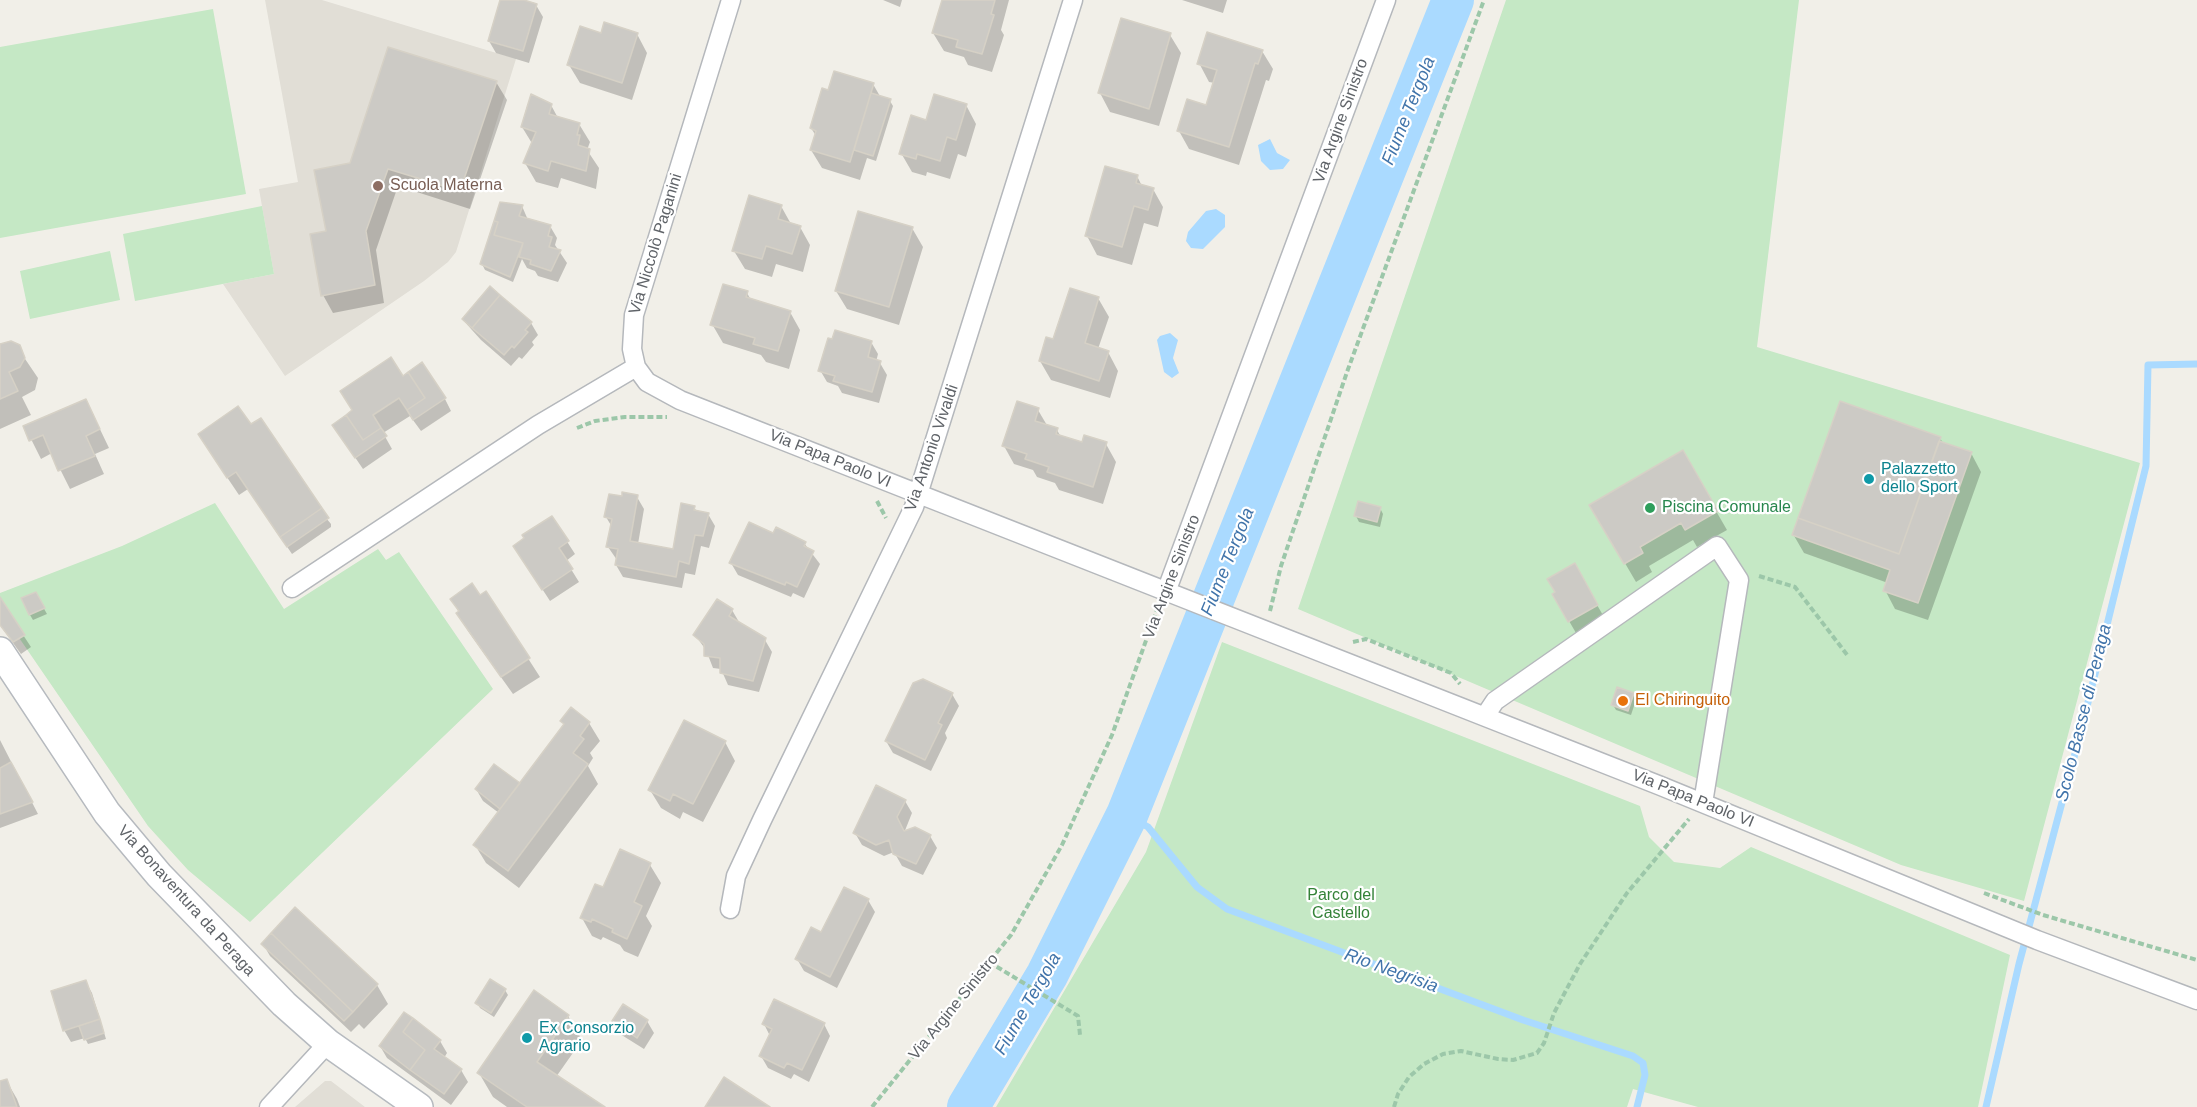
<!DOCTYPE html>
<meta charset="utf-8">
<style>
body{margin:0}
canvas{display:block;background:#f1efe8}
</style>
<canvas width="2197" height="1107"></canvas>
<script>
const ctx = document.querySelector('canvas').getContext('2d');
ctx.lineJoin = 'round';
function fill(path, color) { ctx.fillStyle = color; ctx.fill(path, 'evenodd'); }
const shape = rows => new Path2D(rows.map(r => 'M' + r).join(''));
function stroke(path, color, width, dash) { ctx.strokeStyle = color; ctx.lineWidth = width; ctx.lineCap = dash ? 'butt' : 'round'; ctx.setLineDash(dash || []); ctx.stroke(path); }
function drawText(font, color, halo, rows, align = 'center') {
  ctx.font = font + ' Arial,sans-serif'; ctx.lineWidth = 4.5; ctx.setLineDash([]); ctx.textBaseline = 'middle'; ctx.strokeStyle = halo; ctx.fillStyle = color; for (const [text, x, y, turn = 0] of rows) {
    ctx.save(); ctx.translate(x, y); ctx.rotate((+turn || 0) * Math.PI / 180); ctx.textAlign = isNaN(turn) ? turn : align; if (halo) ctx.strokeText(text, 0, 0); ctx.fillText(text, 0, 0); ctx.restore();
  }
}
fill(shape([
 [265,0,322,0,516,59,456,252,448,262,424,281,285,376,223,284,274,274,259,189,298,182],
 [325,1081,331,1081,365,1107,295,1107]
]), '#e1ded6');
fill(shape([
 [1506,0,1799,0,1757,347,2140,463,2024,901,1901,865,1298,609],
 [213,9,246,194,0,238,0,47],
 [262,206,274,274,135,301,123,234],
 [110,251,120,300,30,319,20,271],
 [215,503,284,609,378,549,386,560,399,552,493,689,250,922,188,870,148,826,0,610,0,593,122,546],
 [1222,642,1640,806,1649,837,1674,862,1720,868,1751,847,2010,955,1978,1107,1698,1107,1633,1089,1627,1107,996,1107,1146,852]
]), '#c5e8c5');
fill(shape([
 [1270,139,1277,153,1290,160,1283,169,1270,170,1261,161,1258,145],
 [1216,209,1225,215,1225,227,1203,249,1191,248,1186,241,1188,232,1206,211],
 [1170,333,1178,340,1173,358,1179,373,1172,378,1164,372,1157,340,1160,336]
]), '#aadaff');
fill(shape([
 [502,0,518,0,536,5,543,17,529,63,496,53,489,41],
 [883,0,902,0,900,7],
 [943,0,1009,0,1001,30,1004,35,992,72,968,65,964,57,944,51,933,33],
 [1182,0,1227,0,1223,13],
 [637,34,647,53,632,100,580,83,569,65,602,35],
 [1170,35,1181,53,1159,126,1110,112,1100,93],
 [1262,51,1273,69,1269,81,1266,80,1239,165,1189,149,1179,131,1207,107,1215,83,1209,82,1199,63],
 [496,82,507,100,470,209,398,186,376,250,384,303,333,313,323,295,327,232,351,165],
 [873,84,881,98,890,101,893,106,876,161,867,158,860,180,822,168,811,150,816,136,811,128,829,92],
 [551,105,558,118,579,124,590,142,587,150,599,168,596,189,561,178,558,188,536,182,525,163,533,145,522,127],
 [966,105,976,124,966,157,958,154,950,179,927,172,926,176,912,172,901,153,927,121],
 [1137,176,1142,186,1153,189,1163,207,1158,227,1144,223,1132,265,1097,255,1087,236],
 [522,206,528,220,550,226,557,238,555,245,567,263,558,282,538,276,535,271,527,268,522,259,513,282,485,270,482,264],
 [781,206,791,224,800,227,810,245,803,272,776,264,772,277,745,269,734,251],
 [912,228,923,247,899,325,847,309,836,291],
 [747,293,751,300,790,312,800,330,789,369,766,362,761,355,723,343,712,324],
 [1098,298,1109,317,1098,349,1108,352,1118,371,1110,398,1051,380,1040,361,1054,341],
 [463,320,531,323,538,335,532,342,534,345,522,359,519,357,511,366,481,340],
 [871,342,878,354,876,362,880,363,887,375,879,403,842,393,838,386,827,382,820,370],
 [0,343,1,346,15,344,38,378,35,390,22,397,31,415,0,429],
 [402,378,445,399,451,411,421,431,410,416,383,433,392,449,363,469,333,425],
 [86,400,109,448,95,454,104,474,70,489,52,453,41,459,25,427],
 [1038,410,1048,427,1057,430,1061,437,1082,444,1106,444,1116,462,1103,504,1059,490,1055,483,1037,477,1033,470,1014,464,1004,446],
 [251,427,331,524,331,527,292,554,248,489,239,495,210,452],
 [1940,438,1943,443,1971,453,1981,472,1928,620,1895,609,1885,590,1888,583,1804,553,1793,534],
 [1682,452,1727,530,1697,547,1693,540,1649,566,1652,572,1636,582,1591,505],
 [610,495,637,497,644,509,638,544,674,551,694,507,697,512,708,514,715,526,709,548,701,546,695,575,685,573,682,588,623,577,616,565,617,560,608,547,612,527,606,517],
 [1380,508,1383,514,1380,527,1359,522,1356,516],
 [552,518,575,554,566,561,579,582,550,601,522,558],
 [774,535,804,543,820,564,804,598,793,593,791,597,738,575,731,563],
 [1574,565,1604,617,1576,633,1554,595],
 [35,593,47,614,33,620,30,615],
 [486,593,540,677,513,694,468,631,452,599,480,597],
 [0,600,31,647,21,654,0,625],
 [732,610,739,622,765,640,772,652,759,692,728,685,721,669,713,668,706,650,695,635],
 [952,694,959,706,945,733,947,738,931,771,893,753,886,741],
 [1633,695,1636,700,1631,715,1616,710,1613,705],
 [562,721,589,723,600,741,590,753,593,758,588,766,598,784,519,888,486,863,475,845,499,813,483,801,476,789,519,786,564,726],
 [0,740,38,814,0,828],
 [725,742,735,761,703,822,683,812,680,819,661,808,650,790],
 [905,801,912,813,904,833,930,836,937,848,923,875,902,866,894,852,884,856,862,845,855,833],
 [650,865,661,883,646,916,652,926,638,957,624,951,620,945,603,937,601,940,592,936,582,918,604,889],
 [868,900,875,912,837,988,804,971,797,959,822,934],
 [296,909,377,985,388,1004,364,1029,359,1024,351,1032,270,956,263,944],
 [85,981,92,993,106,1039,88,1044,85,1038,71,1042,64,1030],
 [505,990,508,995,494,1017,480,1008,477,1003],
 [624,1006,647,1021,654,1033,644,1049,620,1034,613,1022],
 [404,1014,440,1041,447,1053,444,1058,461,1070,468,1082,451,1105,387,1058,380,1046],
 [568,1016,582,1040,556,1077,602,1107,507,1107,493,1097,479,1073],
 [764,1024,824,1024,830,1036,809,1082,794,1074,791,1079,768,1068,761,1056,770,1036],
 [6,1080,17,1099,20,1107,0,1107,0,1083]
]), '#0003');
stroke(shape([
 [1127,815,1148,827,1197,887,1227,909,1523,1020,1633,1056,1643,1063,1645,1075,1637,1107],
 [1986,1107,2019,964,2081,731,2146,466,2148,365,2197,364]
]), '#aadaff', 7);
stroke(shape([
 [968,1107,1047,975,1127,815,1453,0]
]), '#aadaff', 42);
const building = shape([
 [500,0,524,0,537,4,523,51,488,41,500,0],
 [942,0,995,0,991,14,994,15,982,54,956,47,958,40,932,33,942,0],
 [1121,18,1171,33,1149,109,1098,93,1121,18],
 [604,22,638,33,622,83,567,65,580,26,601,33,604,22],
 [1207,32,1263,50,1258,64,1255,63,1229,147,1177,131,1187,99,1206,105,1217,70,1197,64,1207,32],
 [388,47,497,81,460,191,388,169,366,231,375,285,321,296,310,234,326,231,314,170,350,163,388,47],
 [834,71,874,83,850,162,810,150,816,131,810,128,822,88,828,90,834,71],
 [871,93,891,99,873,156,854,150,871,93],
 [531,94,552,104,549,114,580,123,577,135,580,135,578,145,590,149,586,171,551,161,548,171,523,163,536,132,521,127,531,94],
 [934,94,967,104,956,140,947,137,940,161,917,154,916,159,899,154,911,115,926,120,934,94],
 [1105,166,1138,175,1136,183,1154,188,1148,210,1134,206,1122,247,1085,236,1105,166],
 [749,195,782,205,778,219,801,226,792,254,766,246,762,259,732,251,749,195],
 [500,202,523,205,519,216,551,225,548,236,552,237,549,247,561,250,551,271,530,264,531,260,519,257,523,243,494,235,498,222,494,221,500,202],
 [858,211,913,227,889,307,835,291,858,211],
 [494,221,498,222,494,235,523,243,510,277,480,264,494,221],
 [723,284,748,291,746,297,791,311,778,351,753,344,755,338,710,325,723,284],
 [490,286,500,295,472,328,462,319,490,286],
 [1070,288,1099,297,1085,343,1109,351,1099,381,1039,361,1046,337,1053,339,1070,288],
 [500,295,532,322,525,330,528,332,514,348,512,346,504,355,472,328,500,295],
 [835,330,872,341,868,357,881,361,872,392,833,381,835,376,818,371,828,338,832,339,835,330],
 [11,341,20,345,25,358,20,367,9,372,18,391,0,399,0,344,11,341],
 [391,357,403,376,408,372,425,398,407,410,399,398,373,415,381,428,363,440,346,415,352,410,340,391,391,357],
 [422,362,446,398,413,420,407,410,425,398,408,372,422,362],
 [86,399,100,429,86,436,95,456,58,471,43,435,29,441,23,426,86,399],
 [1017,401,1039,408,1035,421,1058,428,1056,434,1082,442,1084,435,1107,442,1093,487,1047,472,1049,467,1025,459,1027,454,1002,446,1017,401],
 [1840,401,1941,437,1899,554,1798,518,1840,401],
 [238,406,251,424,261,418,322,508,280,537,236,472,227,478,198,434,238,406],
 [346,415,363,440,381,428,387,436,355,458,332,425,346,415],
 [1939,441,1972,452,1918,603,1883,591,1890,570,1792,535,1798,518,1899,554,1939,441],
 [1683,450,1718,511,1685,530,1681,523,1640,547,1643,553,1624,564,1589,505,1683,450],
 [622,492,638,495,630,541,673,549,681,503,695,506,694,510,709,513,703,536,695,535,689,564,679,561,676,577,615,565,618,549,606,547,612,519,604,517,609,494,622,496,622,492],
 [1358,501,1381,507,1377,522,1354,516,1358,501],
 [322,508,329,518,287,547,280,537,322,508],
 [552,516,569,541,559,548,573,569,542,590,513,546,524,538,522,535,552,516],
 [749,522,773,533,776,527,806,542,804,546,814,551,797,587,786,582,785,585,729,563,749,522],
 [1575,563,1598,605,1568,622,1552,594,1555,592,1547,579,1575,563],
 [472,583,480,595,486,591,530,658,501,677,456,613,459,611,450,599,472,583],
 [36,592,45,608,29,615,21,598,36,592],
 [0,597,25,635,13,642,0,625,0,597],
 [717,599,733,609,729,616,766,638,753,681,720,673,720,658,704,656,704,644,693,635,717,599],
 [923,679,953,693,938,723,942,725,925,760,885,741,913,683,923,679],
 [1617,687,1634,693,1628,711,1611,705,1617,687],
 [571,707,590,722,580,736,584,739,573,753,588,764,508,871,473,845,564,724,560,721,571,707],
 [684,720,726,741,693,804,673,794,670,801,648,790,684,720],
 [11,762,33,802,0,814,0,768,11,762],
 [494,764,520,783,500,809,475,789,494,764],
 [876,785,906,800,897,817,904,831,915,827,931,835,916,864,893,854,889,840,876,845,853,833,876,785],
 [620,849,651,863,634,902,642,906,627,939,612,932,613,929,592,919,591,922,580,918,595,884,603,887,620,849],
 [844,887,869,899,830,977,795,959,811,927,821,932,844,887],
 [295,907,378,984,353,1012,271,933,295,907],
 [271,933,353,1012,344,1021,261,944,271,933],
 [490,979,506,989,491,1013,475,1003,490,979],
 [86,980,100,1019,63,1031,51,991,86,980],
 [534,990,569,1015,537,1062,605,1107,527,1107,477,1073,534,990],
 [774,999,825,1023,802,1070,787,1063,784,1068,759,1056,772,1029,762,1024,774,999],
 [623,1004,648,1020,637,1038,612,1021,623,1004],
 [404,1012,413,1018,403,1032,425,1050,410,1070,379,1046,404,1012],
 [413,1018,441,1040,434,1049,462,1069,444,1094,410,1070,425,1050,403,1032,413,1018],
 [100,1019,104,1033,84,1040,79,1026,100,1019],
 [724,1077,770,1107,705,1107,724,1077],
 [7,1079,17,1107,0,1107,0,1081,7,1079]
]);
fill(building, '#cccac5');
stroke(building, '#d6d1c6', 1.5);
const street = shape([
 [731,0,634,315,632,349,636,367,647,382,680,400,1661,786,2037,940,2197,1000],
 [292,588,538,425,636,367],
 [1166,592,1386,0],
 [1485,716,1495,701,1717,546,1739,580,1703,803],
 [730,909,736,876,762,820,914,507,1073,0],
 [269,1107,328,1043]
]);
const secondary = shape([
 [0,651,107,813,159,875,284,1004,328,1043,419,1107]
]);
stroke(street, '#b5b8bc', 21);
stroke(secondary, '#b6babf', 30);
stroke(shape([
 [577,428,595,421,625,417,667,417],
 [877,501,886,518],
 [1759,576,1795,587,1848,656],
 [1270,611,1281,566,1347,372,1484,0],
 [1353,642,1366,639,1451,673,1460,684],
 [1984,893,2043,915,2197,960],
 [989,962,1078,1016,1080,1035],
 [872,1107,1011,935,1062,845,1112,735,1157,610],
 [1394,1107,1398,1094,1409,1077,1424,1064,1443,1054,1461,1051,1498,1059,1513,1060,1537,1053,1544,1043,1554,1013,1580,964,1627,893,1689,819]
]), '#9cc7a9', 4, [6, 3]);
stroke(street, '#fff', 18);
stroke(secondary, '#fff', 27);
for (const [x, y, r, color] of [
 [378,186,6,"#8d6e63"],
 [1869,479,6,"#0f9aa8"],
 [1650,508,6,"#2e9e5b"],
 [1623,701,6,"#e8710a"],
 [527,1038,6,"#0f9aa8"]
]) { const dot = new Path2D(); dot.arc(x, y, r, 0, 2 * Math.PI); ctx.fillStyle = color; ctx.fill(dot); stroke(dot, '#fff', 2); }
drawText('16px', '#5f6368', '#fff', [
 ["Via Argine Sinistro",1341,121,-70],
 ["Via Niccolò Paganini",656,244,-73],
 ["Via Antonio Vivaldi",932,448,-71],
 ["Via Papa Paolo VI",830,459,22],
 ["Via Argine Sinistro",1172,577,-69],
 ["Via Papa Paolo VI",1693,799,22],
 ["Via Bonaventura da Peraga",186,901,48],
 ["Via Argine Sinistro",954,1007,-51]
]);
drawText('16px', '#785e54', '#fff', [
 ["Scuola Materna",390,186]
], 'left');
drawText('16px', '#0d838f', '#fff', [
 ["Palazzetto",1881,470],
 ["dello Sport",1881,488],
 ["Ex Consorzio",539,1029],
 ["Agrario",539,1047]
], 'left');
drawText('16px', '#27864d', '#fff', [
 ["Piscina Comunale",1662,508]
], 'left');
drawText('16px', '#c56008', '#fff', [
 ["El Chiringuito",1635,701]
], 'left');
drawText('16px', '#348238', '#fff', [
 ["Parco del",1341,896],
 ["Castello",1341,914]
]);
drawText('italic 18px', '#4174aa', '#fff', [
 ["Fiume Tergola",1409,111,-68],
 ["Fiume Tergola",1228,562,-68],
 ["Scolo Basse di Peraga",2084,713,-76],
 ["Rio Negrisia",1391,971,20],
 ["Fiume Tergola",1028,1004,-60]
]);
</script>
